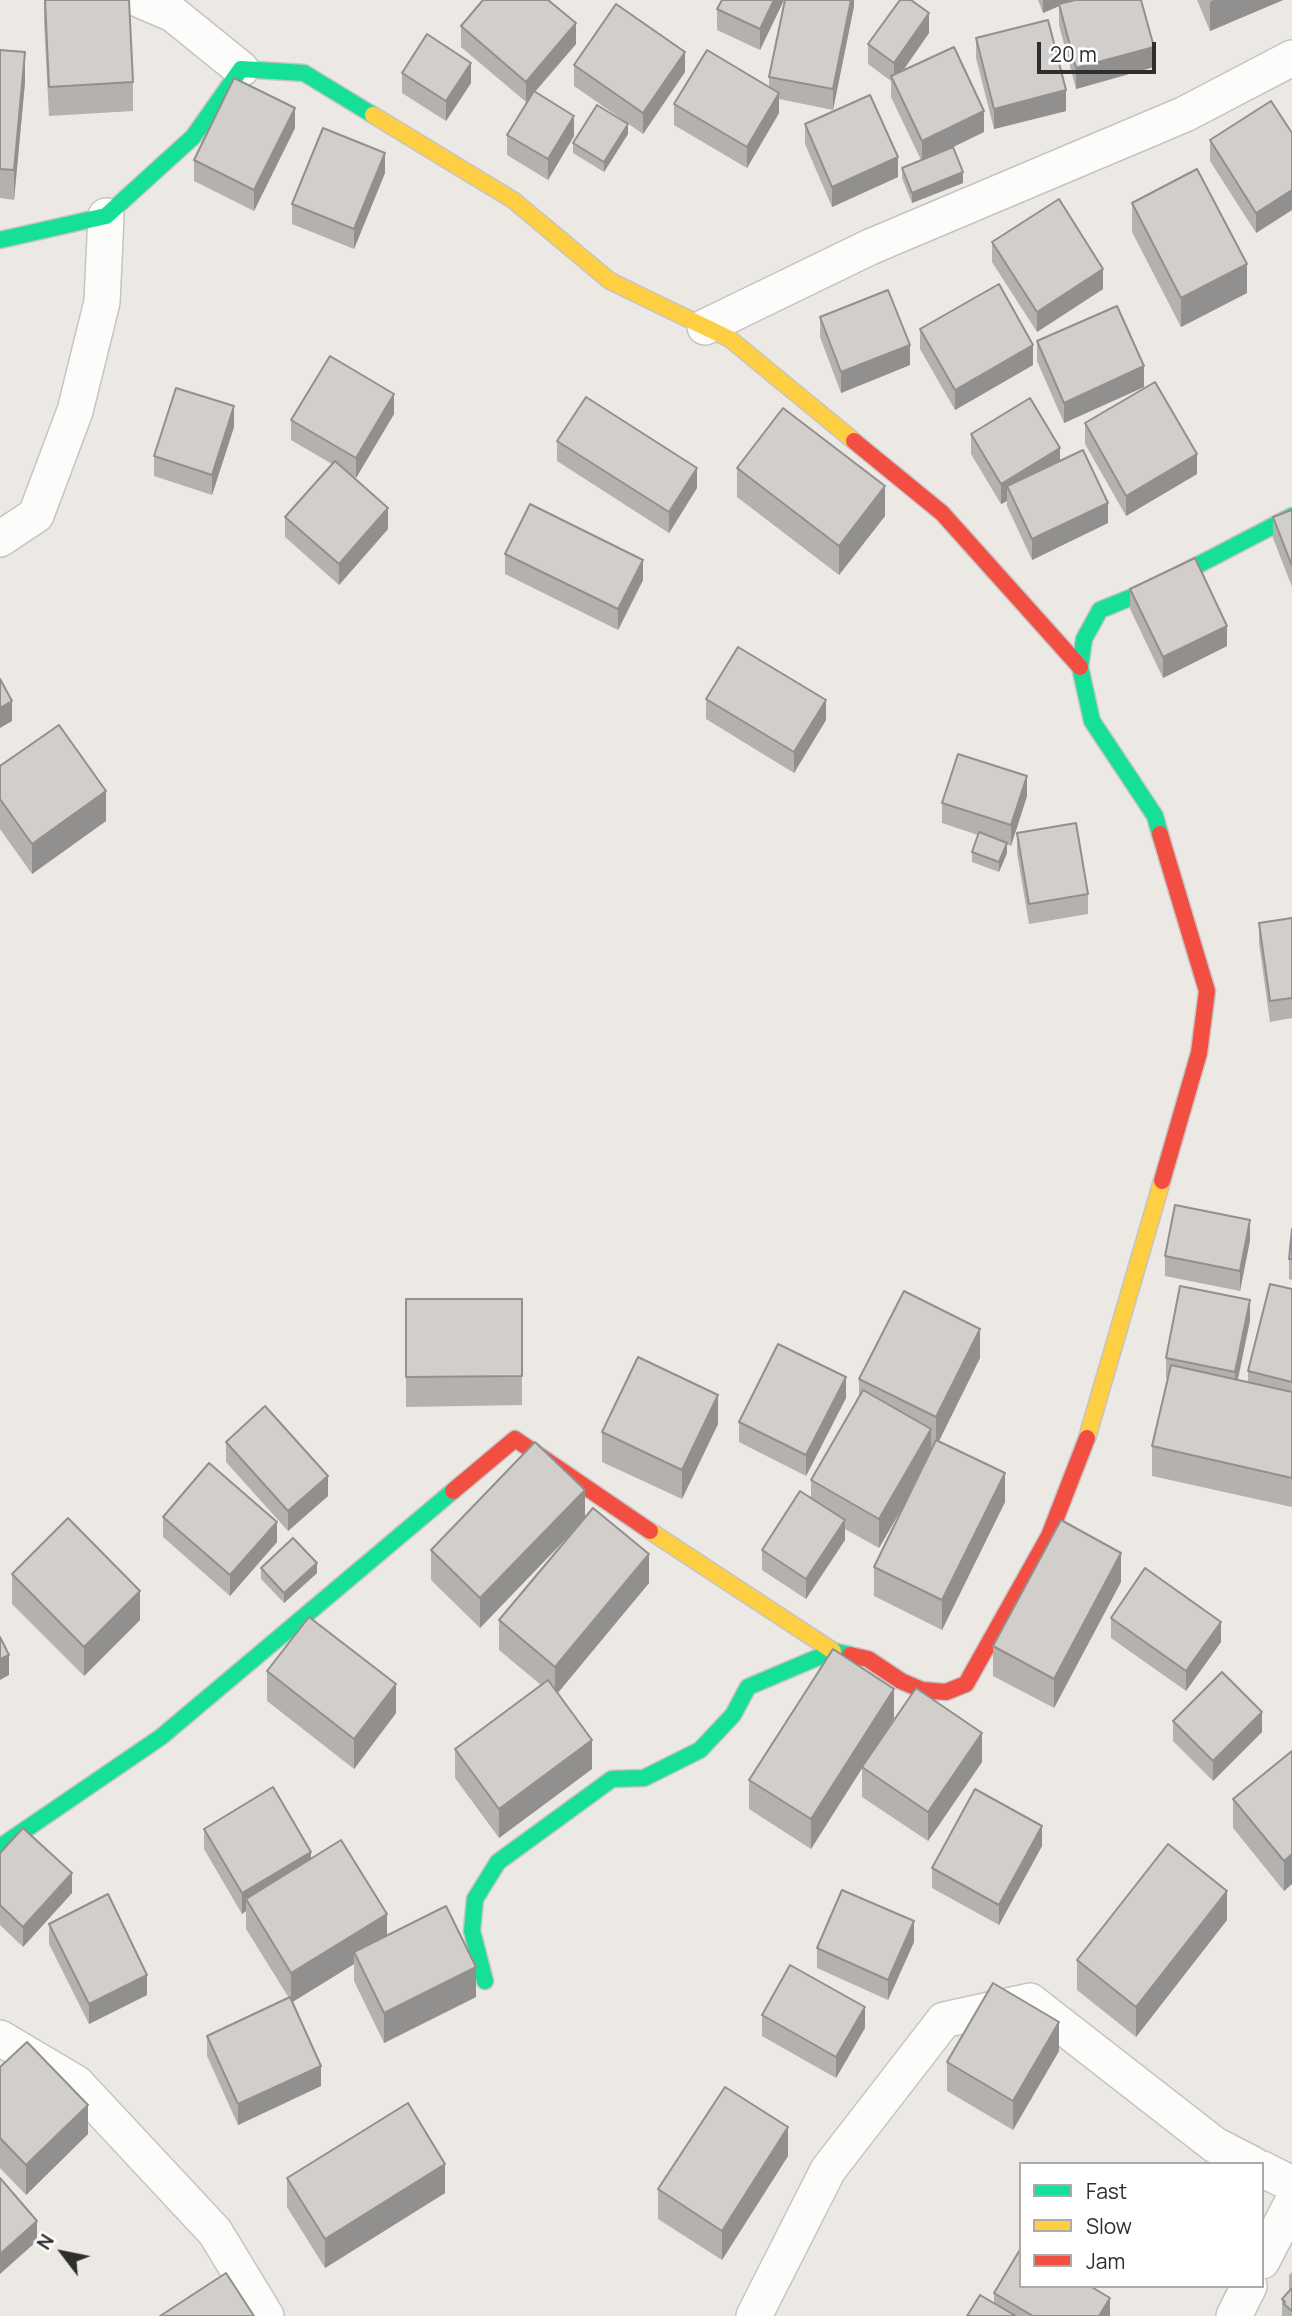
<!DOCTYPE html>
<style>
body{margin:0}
#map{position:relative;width:1292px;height:2316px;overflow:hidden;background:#ece8e4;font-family:Manrope,sans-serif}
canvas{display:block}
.legend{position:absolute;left:1019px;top:2162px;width:245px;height:126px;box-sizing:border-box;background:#fff;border:2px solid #ababab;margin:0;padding:9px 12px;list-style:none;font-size:21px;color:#2e2e2e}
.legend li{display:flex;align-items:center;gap:14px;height:35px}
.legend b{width:35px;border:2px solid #ababab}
.north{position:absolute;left:28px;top:2218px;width:70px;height:70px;-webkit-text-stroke:5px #fff;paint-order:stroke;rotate:302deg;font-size:19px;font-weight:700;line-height:28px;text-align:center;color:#2e2e2e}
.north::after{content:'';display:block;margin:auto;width:24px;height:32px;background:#2e2e2e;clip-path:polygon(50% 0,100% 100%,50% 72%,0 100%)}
.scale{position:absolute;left:1037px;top:42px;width:119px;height:32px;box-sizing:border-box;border:4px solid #2e2e2e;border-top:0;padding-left:9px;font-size:21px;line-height:24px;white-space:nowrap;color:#2e2e2e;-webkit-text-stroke:5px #fff;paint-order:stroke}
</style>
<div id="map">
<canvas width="1292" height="2316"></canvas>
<ul class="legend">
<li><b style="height:9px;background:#16e098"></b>Fast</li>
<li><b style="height:9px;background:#ffcf43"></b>Slow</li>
<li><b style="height:9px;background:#f24e42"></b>Jam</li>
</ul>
<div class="north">N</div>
<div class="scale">20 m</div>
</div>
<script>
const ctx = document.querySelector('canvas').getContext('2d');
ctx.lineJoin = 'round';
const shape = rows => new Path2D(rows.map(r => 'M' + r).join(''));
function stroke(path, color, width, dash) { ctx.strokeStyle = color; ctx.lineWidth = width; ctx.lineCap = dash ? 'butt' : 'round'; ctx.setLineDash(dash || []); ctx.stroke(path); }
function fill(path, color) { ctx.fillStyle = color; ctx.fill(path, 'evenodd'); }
const street = shape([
 [140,0,173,14,241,69],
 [705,327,870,247,1185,114,1292,58],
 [0,539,36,515,75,411,102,302,106,216],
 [0,2038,76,2083,215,2232,266,2316],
 [1262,2169,1292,2184],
 [1262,2261,1292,2203],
 [754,2316,828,2170,944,2020,1030,2001,1215,2145,1252,2164],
 [1234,2316,1249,2286]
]);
const fast = shape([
 [0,240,106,216,193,137,241,69,304,73,373,115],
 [1160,834,1155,816,1092,721,1080,667,1084,639,1100,610,1152,589,1292,516],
 [0,1847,161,1737,453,1491],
 [485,1981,472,1931,475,1899,498,1862,612,1779,644,1778,700,1750,733,1715,748,1687,833,1651,850,1655]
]);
const slow = shape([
 [373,115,513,200,610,281,730,339,854,441],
 [1087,1438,1162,1181],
 [650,1531,833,1651]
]);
const jam = shape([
 [854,441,942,513,1080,667],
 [1160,834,1207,991,1199,1053,1162,1181],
 [453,1491,515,1439,650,1531],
 [850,1655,868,1659,901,1681,922,1690,946,1692,966,1684,1049,1536,1087,1438]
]);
stroke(street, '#c5c4c5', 38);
stroke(fast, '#c5c4c5', 19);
stroke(slow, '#c5c4c5', 19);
stroke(jam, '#c5c4c5', 19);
stroke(street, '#fcfcfb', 35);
stroke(fast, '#16e098', 16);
stroke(slow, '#ffcf43', 16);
stroke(jam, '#f24e42', 16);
fill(shape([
 [44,0,133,82,133,111,49,116,44,23],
 [784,0,760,50,717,30,717,9],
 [854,0,854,6,833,110,779,99,779,113,747,168,674,125,674,104,769,87,769,77],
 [1038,0,1073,0,1069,2,1154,67,1076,89,1059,25,1059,6,1043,13],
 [1197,0,1283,0,1210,31],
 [461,26,576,44,535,92,574,136,548,180,507,155,507,135,529,99,526,102,461,47],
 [929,33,903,71,984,132,953,147,963,183,912,203,902,178,902,168,921,160,891,97,891,81,868,64,868,44],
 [976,38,1066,111,994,129,976,58],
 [0,50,25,82,14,200,0,198],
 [574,65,685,72,643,134,574,86],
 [402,73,471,83,446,121,402,93],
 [805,124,898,177,832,207,805,144],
 [295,128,254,211,194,181,194,160],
 [1292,133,1292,210,1256,233,1210,161,1210,140],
 [628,134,604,172,573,153,573,143],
 [385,173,354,249,292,224,292,204],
 [1132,203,1247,293,1181,327,1132,232],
 [992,242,1103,289,1037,332,992,262],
 [820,317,910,365,841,393,820,337],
 [920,329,1033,365,955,410,920,349],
 [1037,341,1144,387,1064,423,1037,361],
 [394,414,356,478,351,475,388,529,339,585,285,537,285,517,332,464,291,440,291,420],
 [1085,423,1197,474,1126,516,1085,444],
 [234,427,212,495,154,476,154,456],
 [971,434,1060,461,1108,523,1032,560,1007,506,1007,501,1001,504,971,454],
 [557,441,697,488,669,533,557,461],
 [737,468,885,516,839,575,737,497],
 [1292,510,1292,587,1273,538,1273,517],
 [505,554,643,580,618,630,505,574],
 [1130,589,1227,646,1163,678,1130,609],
 [706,699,826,720,794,773,706,719],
 [0,766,106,821,32,874,0,829],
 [1027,796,1011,846,1007,844,1007,853,999,872,972,862,972,852,978,835,942,823,942,803],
 [1017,833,1088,894,1088,914,1029,924,1017,853],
 [1292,918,1292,1018,1270,1022,1259,943,1259,923],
 [1292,1229,1292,1280,1289,1279,1289,1259],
 [1250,1240,1240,1291,1165,1276,1165,1256],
 [1292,1289,1292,1507,1152,1476,1152,1446,1168,1379,1166,1378,1166,1358,1250,1320,1238,1380,1248,1382,1248,1371],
 [406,1299,522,1299,522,1405,406,1407],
 [980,1358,939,1441,1005,1502,942,1630,874,1596,874,1567,906,1501,879,1548,845,1529,845,1540,806,1599,762,1570,762,1550,811,1499,811,1480,859,1397,859,1379],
 [846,1398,806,1476,739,1442,739,1422],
 [718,1424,682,1499,602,1462,602,1432],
 [226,1442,328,1496,288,1531,226,1462],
 [163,1517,277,1542,230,1596,163,1537],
 [585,1517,649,1583,558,1693,592,1769,499,1838,455,1778,455,1749,541,1685,499,1650,499,1620,573,1531,480,1628,431,1580,431,1550],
 [261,1568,317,1573,284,1603,261,1579],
 [12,1574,140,1620,84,1676,12,1604],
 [1121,1582,1054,1708,993,1676,993,1646],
 [1111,1618,1221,1642,1186,1691,1111,1638],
 [267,1671,396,1713,354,1769,267,1701],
 [894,1718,871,1755,982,1762,928,1841,862,1797,862,1768,811,1849,749,1809,749,1780],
 [1173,1721,1262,1732,1213,1781,1173,1741],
 [1292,1751,1292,1884,1284,1891,1233,1828,1233,1799],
 [204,1829,311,1859,387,1935,476,1997,384,2043,354,1981,354,1964,292,2002,321,2086,238,2125,207,2056,207,2036,289,1998,246,1929,246,1911,242,1914,204,1849],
 [1042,1846,999,1925,932,1888,932,1868],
 [0,1853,72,1893,23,1947,0,1925],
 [1227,1920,1136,2037,1077,1990,1077,1960],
 [49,1924,147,1995,89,2024,49,1944],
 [914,1942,888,2000,817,1968,817,1948],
 [762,2015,865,2028,836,2078,762,2036],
 [1059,2051,1013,2130,947,2091,947,2062],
 [0,2067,88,2134,26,2195,0,2168],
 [788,2156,722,2260,658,2219,658,2189],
 [287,2178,445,2193,325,2268,287,2207],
 [1292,2272,1292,2316,1282,2316,1282,2299,1289,2291,1289,2275],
 [994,2293,1110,2316,967,2316,994,2303]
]), '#b4b1af');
fill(shape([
 [774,0,784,0,760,50,760,29],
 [851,0,854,0,854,6,833,110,833,89],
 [1043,0,1073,0,1043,13],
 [1214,0,1283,0,1210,31,1210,2],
 [929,13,929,33,894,83,894,63],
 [576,23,576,44,526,102,526,82],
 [1154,47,1154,67,1076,89,1076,68],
 [25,52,25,82,14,200,14,170],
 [685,52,685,72,643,134,643,113],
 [471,63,471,83,446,121,446,101],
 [1066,90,1066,111,994,129,994,109],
 [779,93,779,113,747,168,747,147],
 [295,108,295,128,254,211,254,190],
 [984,111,984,132,922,162,922,141],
 [574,116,574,136,548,180,548,159],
 [628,124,628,134,604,172,604,162],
 [385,153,385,173,354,249,354,229],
 [898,157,898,177,832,207,832,187],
 [963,172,963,183,912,203,912,193],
 [1292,190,1292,210,1256,233,1256,213],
 [1247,264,1247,293,1181,327,1181,298],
 [1103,269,1103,289,1037,332,1037,312],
 [910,345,910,365,841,393,841,372],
 [1033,345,1033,365,955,410,955,390],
 [1144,366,1144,387,1064,423,1064,403],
 [394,394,394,414,356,478,356,458],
 [234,406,234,427,212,495,212,475],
 [1060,448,1060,468,1007,486,1007,501,1001,504,1001,484],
 [1197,454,1197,474,1126,516,1126,496],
 [697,468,697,488,669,533,669,512],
 [885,486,885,516,839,575,839,546],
 [1108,503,1108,523,1032,560,1032,539],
 [388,508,388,529,339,585,339,564],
 [643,560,643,580,618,630,618,609],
 [1227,626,1227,646,1163,678,1163,657],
 [826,700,826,720,794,773,794,752],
 [12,701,12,721,0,728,0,708],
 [1027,776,1027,796,1011,846,1011,825],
 [106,791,106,821,32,874,32,844],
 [1007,843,1007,853,999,872,999,862],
 [1250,1220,1250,1240,1240,1291,1240,1271],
 [1250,1300,1250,1320,1235,1392,1235,1372],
 [980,1329,980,1358,936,1447,936,1417],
 [846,1377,846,1398,806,1476,806,1455],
 [718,1395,718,1424,682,1499,682,1470],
 [931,1429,931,1458,879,1548,879,1519],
 [1005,1473,1005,1502,942,1630,942,1600],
 [328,1476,328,1496,288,1531,288,1511],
 [585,1490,585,1519,480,1628,480,1598],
 [845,1520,845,1540,806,1599,806,1579],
 [277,1522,277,1542,230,1596,230,1575],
 [1121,1553,1121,1582,1054,1708,1054,1679],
 [649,1554,649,1583,555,1696,555,1667],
 [317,1563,317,1573,284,1603,284,1593],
 [140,1591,140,1620,84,1676,84,1647],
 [1221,1622,1221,1642,1186,1691,1186,1671],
 [9,1655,9,1675,0,1680,0,1659],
 [396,1684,396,1713,354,1769,354,1739],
 [894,1689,894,1718,811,1849,811,1819],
 [1262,1712,1262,1732,1213,1781,1213,1761],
 [982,1733,982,1762,928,1841,928,1812],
 [592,1740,592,1769,499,1838,499,1809],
 [1042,1826,1042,1846,999,1925,999,1905],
 [311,1852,311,1872,246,1899,246,1911,242,1914,242,1893],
 [1292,1854,1292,1884,1284,1891,1284,1861],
 [72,1873,72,1893,23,1947,23,1927],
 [1227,1891,1227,1920,1136,2037,1136,2007],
 [387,1914,387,1944,354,1952,354,1964,291,2003,291,1973],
 [914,1921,914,1942,888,2000,888,1980],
 [476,1967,476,1997,384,2043,384,2013],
 [147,1975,147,1995,89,2024,89,2004],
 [865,2007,865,2028,836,2078,836,2057],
 [1059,2022,1059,2051,1013,2130,1013,2101],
 [321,2066,321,2086,238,2125,238,2104],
 [88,2105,88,2134,26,2195,26,2165],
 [788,2127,788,2156,722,2260,722,2231],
 [445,2164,445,2193,325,2268,325,2239],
 [37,2221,37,2241,0,2274,0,2254],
 [1110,2298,1110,2316,1099,2316]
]), '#92908e');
const building = shape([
 [45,0,129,0,133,82,49,87,45,0],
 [483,0,548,0,576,23,526,82,461,26,483,0],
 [722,0,774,0,760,29,717,9,722,0],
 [785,0,851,0,833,89,769,77,785,0],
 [900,0,911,0,929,13,894,63,868,44,900,0],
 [1075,0,1141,0,1154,47,1076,68,1059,4,1075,0],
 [616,4,685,52,643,113,574,65,616,4],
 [1048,20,1066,90,994,109,976,38,1048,20],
 [427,34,471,63,446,101,402,73,427,34],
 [954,47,984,111,922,141,891,76,954,47],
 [0,50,25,52,14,170,0,169,0,50],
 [707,50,779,93,747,147,674,104,707,50],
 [234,78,295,108,254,190,194,160,234,78],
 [534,91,574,116,548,159,507,135,534,91],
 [870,95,898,157,832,187,805,124,870,95],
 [1271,101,1292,133,1292,190,1256,213,1210,140,1271,101],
 [597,105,628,124,604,162,573,143,597,105],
 [323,128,385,153,354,229,292,204,323,128],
 [953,147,963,172,912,193,902,168,953,147],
 [1197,169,1247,264,1181,298,1132,203,1197,169],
 [1059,199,1103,269,1037,312,992,242,1059,199],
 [999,284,1033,345,955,390,920,329,999,284],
 [888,290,910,345,841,372,820,317,888,290],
 [1117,306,1144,366,1064,403,1037,341,1117,306],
 [330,356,394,394,356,458,291,420,330,356],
 [1155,382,1197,454,1126,496,1085,423,1155,382],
 [176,388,234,406,212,475,154,456,176,388],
 [586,397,697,468,669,512,557,441,586,397],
 [1030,398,1060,448,1001,484,971,434,1030,398],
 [783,408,885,486,839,546,737,468,783,408],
 [1083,450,1108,503,1032,539,1007,486,1083,450],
 [335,461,388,508,339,564,285,517,335,461],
 [530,504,643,560,618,609,505,554,530,504],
 [1292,510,1292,566,1273,517,1292,510],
 [1195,558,1227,626,1163,657,1130,589,1195,558],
 [738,647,826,700,794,752,706,699,738,647],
 [0,679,12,701,0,708,0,679],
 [59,725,106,791,32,844,0,799,0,766,59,725],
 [958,754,1027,776,1011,825,942,803,958,754],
 [1076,823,1088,894,1029,904,1017,833,1076,823],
 [979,832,1007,843,999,862,972,852,979,832],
 [1292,918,1292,998,1270,1001,1259,923,1292,918],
 [1175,1205,1250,1220,1240,1271,1165,1256,1175,1205],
 [1292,1229,1292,1259,1289,1259,1292,1229],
 [1270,1284,1292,1289,1292,1382,1248,1371,1270,1284],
 [1180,1286,1250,1300,1235,1372,1166,1358,1180,1286],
 [904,1291,980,1329,936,1417,859,1379,904,1291],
 [406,1299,522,1299,522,1376,406,1377,406,1299],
 [778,1344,846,1377,806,1455,739,1422,778,1344],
 [638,1357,718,1395,682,1470,602,1432,638,1357],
 [1171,1365,1292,1392,1292,1478,1152,1446,1171,1365],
 [863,1390,931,1429,879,1519,811,1480,863,1390],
 [265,1406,328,1476,288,1511,226,1442,265,1406],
 [936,1440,1005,1473,942,1600,874,1567,936,1440],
 [535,1442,585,1490,480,1598,431,1550,535,1442],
 [209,1463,277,1522,230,1575,163,1517,209,1463],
 [800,1491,845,1520,806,1579,762,1550,800,1491],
 [593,1508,649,1554,555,1667,499,1620,593,1508],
 [68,1518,140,1591,84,1647,12,1574,68,1518],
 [1061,1520,1121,1553,1054,1679,993,1646,1061,1520],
 [293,1538,317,1563,284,1593,261,1568,293,1538],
 [1145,1568,1221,1622,1186,1671,1111,1618,1145,1568],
 [309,1617,396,1684,354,1739,267,1671,309,1617],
 [0,1637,9,1655,0,1659,0,1637],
 [833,1649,894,1689,811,1819,749,1780,833,1649],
 [1222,1672,1262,1712,1213,1761,1173,1721,1222,1672],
 [548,1680,592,1740,499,1809,455,1749,548,1680],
 [916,1688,982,1733,928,1812,862,1767,916,1688],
 [1292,1751,1292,1854,1284,1861,1233,1799,1292,1751],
 [273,1787,311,1852,242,1893,204,1829,273,1787],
 [975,1789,1042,1826,999,1905,932,1868,975,1789],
 [23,1828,72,1873,23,1927,0,1905,0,1853,23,1828],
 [341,1840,387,1914,291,1973,246,1899,341,1840],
 [1168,1844,1227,1891,1136,2007,1077,1960,1168,1844],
 [842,1890,914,1921,888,1980,817,1948,842,1890],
 [108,1894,147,1975,89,2004,49,1924,108,1894],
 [446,1906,476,1967,384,2013,354,1952,446,1906],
 [790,1965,865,2007,836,2057,762,2015,790,1965],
 [993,1983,1059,2022,1013,2101,947,2062,993,1983],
 [290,1997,321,2066,238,2104,207,2036,290,1997],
 [27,2042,88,2105,26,2165,0,2138,0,2067,27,2042],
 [725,2087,788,2127,722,2231,658,2189,725,2087],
 [408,2103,445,2164,325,2239,287,2178,408,2103],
 [0,2178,37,2221,0,2254,0,2178],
 [1021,2248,1021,2286,1090,2286,1110,2298,1099,2316,1033,2316,994,2293,1021,2248],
 [226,2273,254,2316,160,2316,226,2273],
 [1292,2288,1292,2311,1284,2304,1285,2302,1282,2299,1292,2288],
 [980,2295,1016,2316,967,2316,980,2295]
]);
fill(building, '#d1cecb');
stroke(building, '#92908e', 2);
</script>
